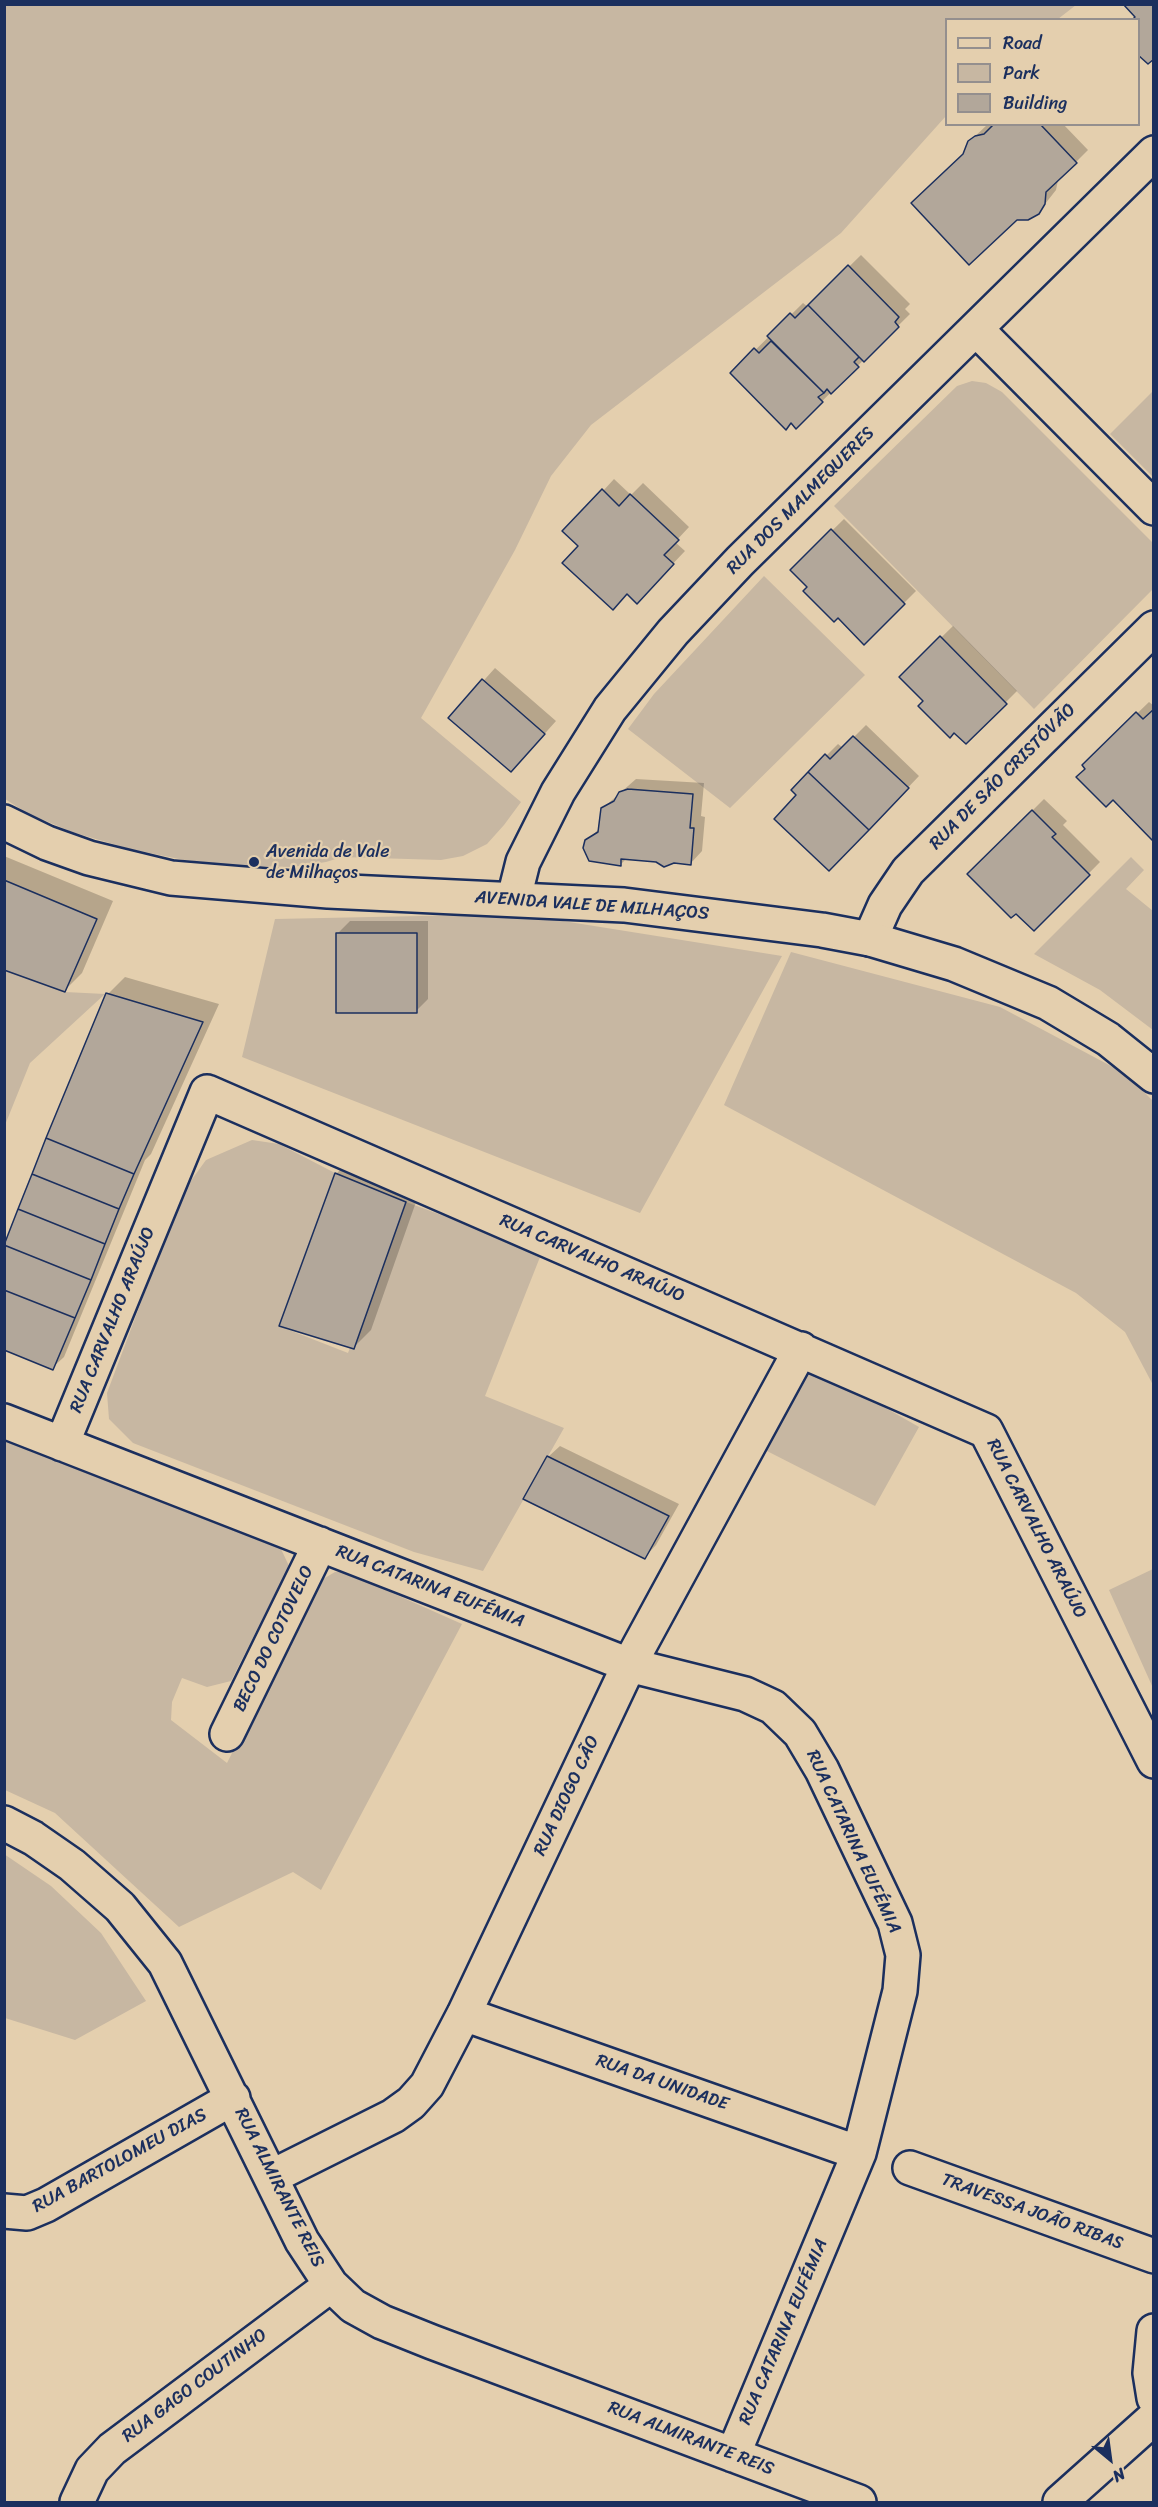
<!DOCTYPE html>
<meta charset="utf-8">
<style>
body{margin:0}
#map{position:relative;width:1158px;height:2507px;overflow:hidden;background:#e4cfae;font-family:Sriracha,sans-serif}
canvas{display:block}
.frame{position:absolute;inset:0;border:6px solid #1b2f5e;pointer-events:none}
.legend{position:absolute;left:945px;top:18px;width:195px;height:108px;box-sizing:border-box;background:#e4cfae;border:2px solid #948f8e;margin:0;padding:8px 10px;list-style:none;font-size:18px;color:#1b2f5e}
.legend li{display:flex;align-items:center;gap:12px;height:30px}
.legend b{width:30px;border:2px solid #948f8e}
.north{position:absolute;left:1080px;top:2429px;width:60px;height:60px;-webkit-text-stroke:4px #e4cfae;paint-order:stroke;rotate:151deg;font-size:16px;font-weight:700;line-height:24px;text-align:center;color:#1b2f5e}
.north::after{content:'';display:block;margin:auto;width:21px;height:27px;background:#1b2f5e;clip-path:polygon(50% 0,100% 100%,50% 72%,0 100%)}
</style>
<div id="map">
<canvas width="1158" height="2507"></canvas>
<div class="frame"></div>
<ul class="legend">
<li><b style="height:8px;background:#e4cfae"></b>Road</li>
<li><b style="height:16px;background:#c7b7a2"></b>Park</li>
<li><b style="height:16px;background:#b2a79a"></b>Building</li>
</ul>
<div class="north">N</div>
</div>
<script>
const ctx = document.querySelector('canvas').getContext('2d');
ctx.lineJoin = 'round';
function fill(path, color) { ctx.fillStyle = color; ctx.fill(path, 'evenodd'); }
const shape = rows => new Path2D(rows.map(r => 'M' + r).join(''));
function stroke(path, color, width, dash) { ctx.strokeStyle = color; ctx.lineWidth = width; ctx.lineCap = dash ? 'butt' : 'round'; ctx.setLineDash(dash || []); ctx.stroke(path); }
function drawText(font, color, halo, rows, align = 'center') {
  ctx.font = font + ' Sriracha,sans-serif'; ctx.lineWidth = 4.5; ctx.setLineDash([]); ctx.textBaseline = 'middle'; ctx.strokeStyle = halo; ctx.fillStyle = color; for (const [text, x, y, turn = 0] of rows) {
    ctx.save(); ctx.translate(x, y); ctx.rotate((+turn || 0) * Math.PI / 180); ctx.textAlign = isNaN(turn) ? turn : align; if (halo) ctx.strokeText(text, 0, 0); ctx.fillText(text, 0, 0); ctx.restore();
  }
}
fill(shape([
 [4,5,5,4,1076,5,1058,19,946,20,946,116,841,233,591,425,551,476,515,550,421,718,521,802,504,825,487,844,463,856,441,860,342,857,326,862,293,867,243,866,184,860,130,849,72,832,27,813,5,799],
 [972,381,986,383,1002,392,1153,543,1153,589,1034,709,834,506,957,386],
 [1153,391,1153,477,1110,434],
 [764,576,865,675,730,808,628,729,654,694],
 [1131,857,1144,870,1126,889,1153,911,1153,1030,1100,990,1034,954],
 [519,914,782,956,640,1213,242,1057,275,919],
 [791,952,1000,1007,1126,1074,1153,1101,1153,1385,1125,1332,1076,1293,724,1105],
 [5,970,65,992,105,994,30,1063,5,1125],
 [252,1140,279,1144,335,1173,279,1326,348,1353,406,1202,542,1252,485,1396,564,1428,483,1571,414,1552,133,1443,109,1419,107,1393,182,1193,206,1160],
 [821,1371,919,1427,875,1506,763,1449,800,1373],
 [5,1441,281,1549,289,1566,231,1681,207,1687,182,1678,172,1702,171,1720,227,1763,318,1582,335,1572,345,1572,462,1624,321,1890,293,1872,179,1927,55,1813,5,1790],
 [1153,1569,1153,1688,1109,1590],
 [4,1854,51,1886,101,1933,146,2001,75,2040,5,2018]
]), '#c7b7a2');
fill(shape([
 [988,124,1063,124,1088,150,1058,180,1056,190,1038,213,964,154,969,142],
 [861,255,910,304,905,309,910,314,796,427,732,373,803,303,808,307],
 [614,479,631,495,643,483,689,527,675,542,685,551,648,590,580,546,603,491],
 [844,519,916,591,864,643,792,570],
 [953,626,1017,691,966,742,901,677],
 [495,668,556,721,523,758,450,718],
 [1149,702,1154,706,1154,836,1084,765],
 [866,725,919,776,841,858,799,795,809,773,838,744,843,748],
 [636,779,704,783,701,816,705,817,702,851,691,863,627,858,620,865,590,860,586,854,586,841,599,829,603,808],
 [1044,799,1067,821,1063,825,1100,862,1034,929,969,874],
 [4,856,113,901,82,973,65,990,4,968],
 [350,921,428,921,428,999,416,1011,338,933],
 [125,977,219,1004,151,1154,145,1160,64,1357,52,1368,108,994],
 [353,1157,422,1185,371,1330,354,1347,336,1174],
 [560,1446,679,1504,656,1545,645,1557,548,1457]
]), '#0003');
const building = shape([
 [1123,4,1154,4,1154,59,1148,64,1138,55,1138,20,1132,20,1135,17,1123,4],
 [994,124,1040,124,1077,163,1046,192,1045,204,1039,214,1028,220,1017,220,969,265,911,203,963,154,968,141,975,136,984,134,994,124],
 [848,265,899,317,895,322,899,327,864,362,808,305,848,265],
 [808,305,859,357,854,362,859,367,831,394,827,389,824,393,767,336,790,313,795,318,808,305],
 [771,341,824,393,818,397,823,402,796,429,791,423,786,430,730,373,754,348,759,353,771,341],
 [602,489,619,506,630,494,679,540,664,555,674,564,637,604,627,594,613,610,562,563,578,546,562,531,602,489],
 [831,529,905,604,864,645,838,618,834,622,803,591,807,587,790,570,831,529],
 [940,636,1007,704,966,744,954,733,950,738,918,706,923,701,899,677,940,636],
 [482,679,545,734,511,772,448,718,482,679],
 [1154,709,1154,839,1152,840,1113,800,1106,807,1076,777,1085,769,1082,765,1136,712,1143,719,1154,709],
 [853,736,909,788,869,830,808,772,825,754,830,759,853,736],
 [808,772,869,830,829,871,774,819,796,795,791,790,808,772],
 [628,789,693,794,690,828,694,828,691,865,674,863,664,867,656,862,621,859,621,866,589,861,583,848,585,840,598,832,601,808,614,801,619,792,628,789],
 [1032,810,1056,834,1052,837,1090,875,1034,931,1016,914,1011,918,967,874,1032,810],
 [4,880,97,919,65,992,4,970,4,880],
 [336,933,417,933,417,1013,336,1013,336,933],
 [106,993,203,1022,134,1174,46,1138,106,993],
 [46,1138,134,1174,119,1209,32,1174,46,1138],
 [335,1173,406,1202,354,1349,279,1326,335,1173],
 [32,1174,119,1209,105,1244,18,1209,32,1174],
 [18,1209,105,1244,91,1280,4,1245,18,1209],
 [4,1245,91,1280,75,1318,4,1290,4,1245],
 [4,1290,75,1318,53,1370,4,1350,4,1290],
 [547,1456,669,1516,645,1559,523,1499,547,1456]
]);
fill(building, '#b2a79a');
stroke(building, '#1b2f5e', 1.5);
const street = shape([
 [976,329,1154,508],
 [514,898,523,862,558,792,610,709,673,632,740,561,1154,153],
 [870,939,885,905,908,871,1154,628],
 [4,1421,629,1665,745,1694,773,1707,800,1733,822,1770,895,1923,903,1955,900,1991,859,2153,733,2455],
 [62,1444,207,1092,986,1431,1154,1761],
 [227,1734,320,1544],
 [4,1823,33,1838,72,1865,120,1907,165,1963,302,2241,331,2285,353,2306,382,2322,432,2342,859,2502],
 [464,2014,859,2153],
 [910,2168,1154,2256],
 [271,2177,393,2116,411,2103,427,2085,464,2014,629,1665,801,1349],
 [4,2211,27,2213,46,2205,233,2098],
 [1154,2331,1150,2373,1154,2398],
 [77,2502,92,2470,112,2449,331,2285],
 [1060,2502,1154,2418]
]);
const secondary = shape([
 [4,822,47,843,89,858,171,878,328,891,624,905,822,930,870,939,954,964,1048,1003,1108,1039,1154,1076]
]);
stroke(street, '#1b2f5e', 38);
stroke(secondary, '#1b2f5e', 38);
stroke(street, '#e4cfae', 33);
stroke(secondary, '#e4cfae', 33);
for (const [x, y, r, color] of [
 [254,862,6,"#1b2f5e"]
]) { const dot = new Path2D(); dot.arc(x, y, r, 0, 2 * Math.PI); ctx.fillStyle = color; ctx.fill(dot); stroke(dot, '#e4cfae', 2); }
drawText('18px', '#1b2f5e', '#e4cfae', [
 ["RUA DOS MALMEQUERES",801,501,-45],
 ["RUA DE SÃO CRISTÓVÃO",1003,777,-45],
 ["AVENIDA VALE DE MILHAÇOS",592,906,4],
 ["RUA CARVALHO ARAÚJO",592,1259,23],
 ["RUA CARVALHO ARAÚJO",113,1320,-68],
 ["RUA CARVALHO ARAÚJO",1036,1529,63],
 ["RUA CATARINA EUFÉMIA",430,1587,21],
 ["BECO DO COTOVELO",274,1639,-64],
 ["RUA DIOGO CÃO",567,1796,-65],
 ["RUA CATARINA EUFÉMIA",853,1842,65],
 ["RUA DA UNIDADE",662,2083,19],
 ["RUA BARTOLOMEU DIAS",120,2161,-29],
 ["RUA ALMIRANTE REIS",279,2188,63],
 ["TRAVESSA JOÃO RIBAS",1032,2212,20],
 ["RUA CATARINA EUFÉMIA",784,2332,-67],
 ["RUA GAGO COUTINHO",195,2386,-37],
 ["RUA ALMIRANTE REIS",691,2439,21]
]);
drawText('18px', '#1b2f5e', '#e4cfae', [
 ["Avenida de Vale",266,852],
 ["de Milhaços",266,873]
], 'left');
</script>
